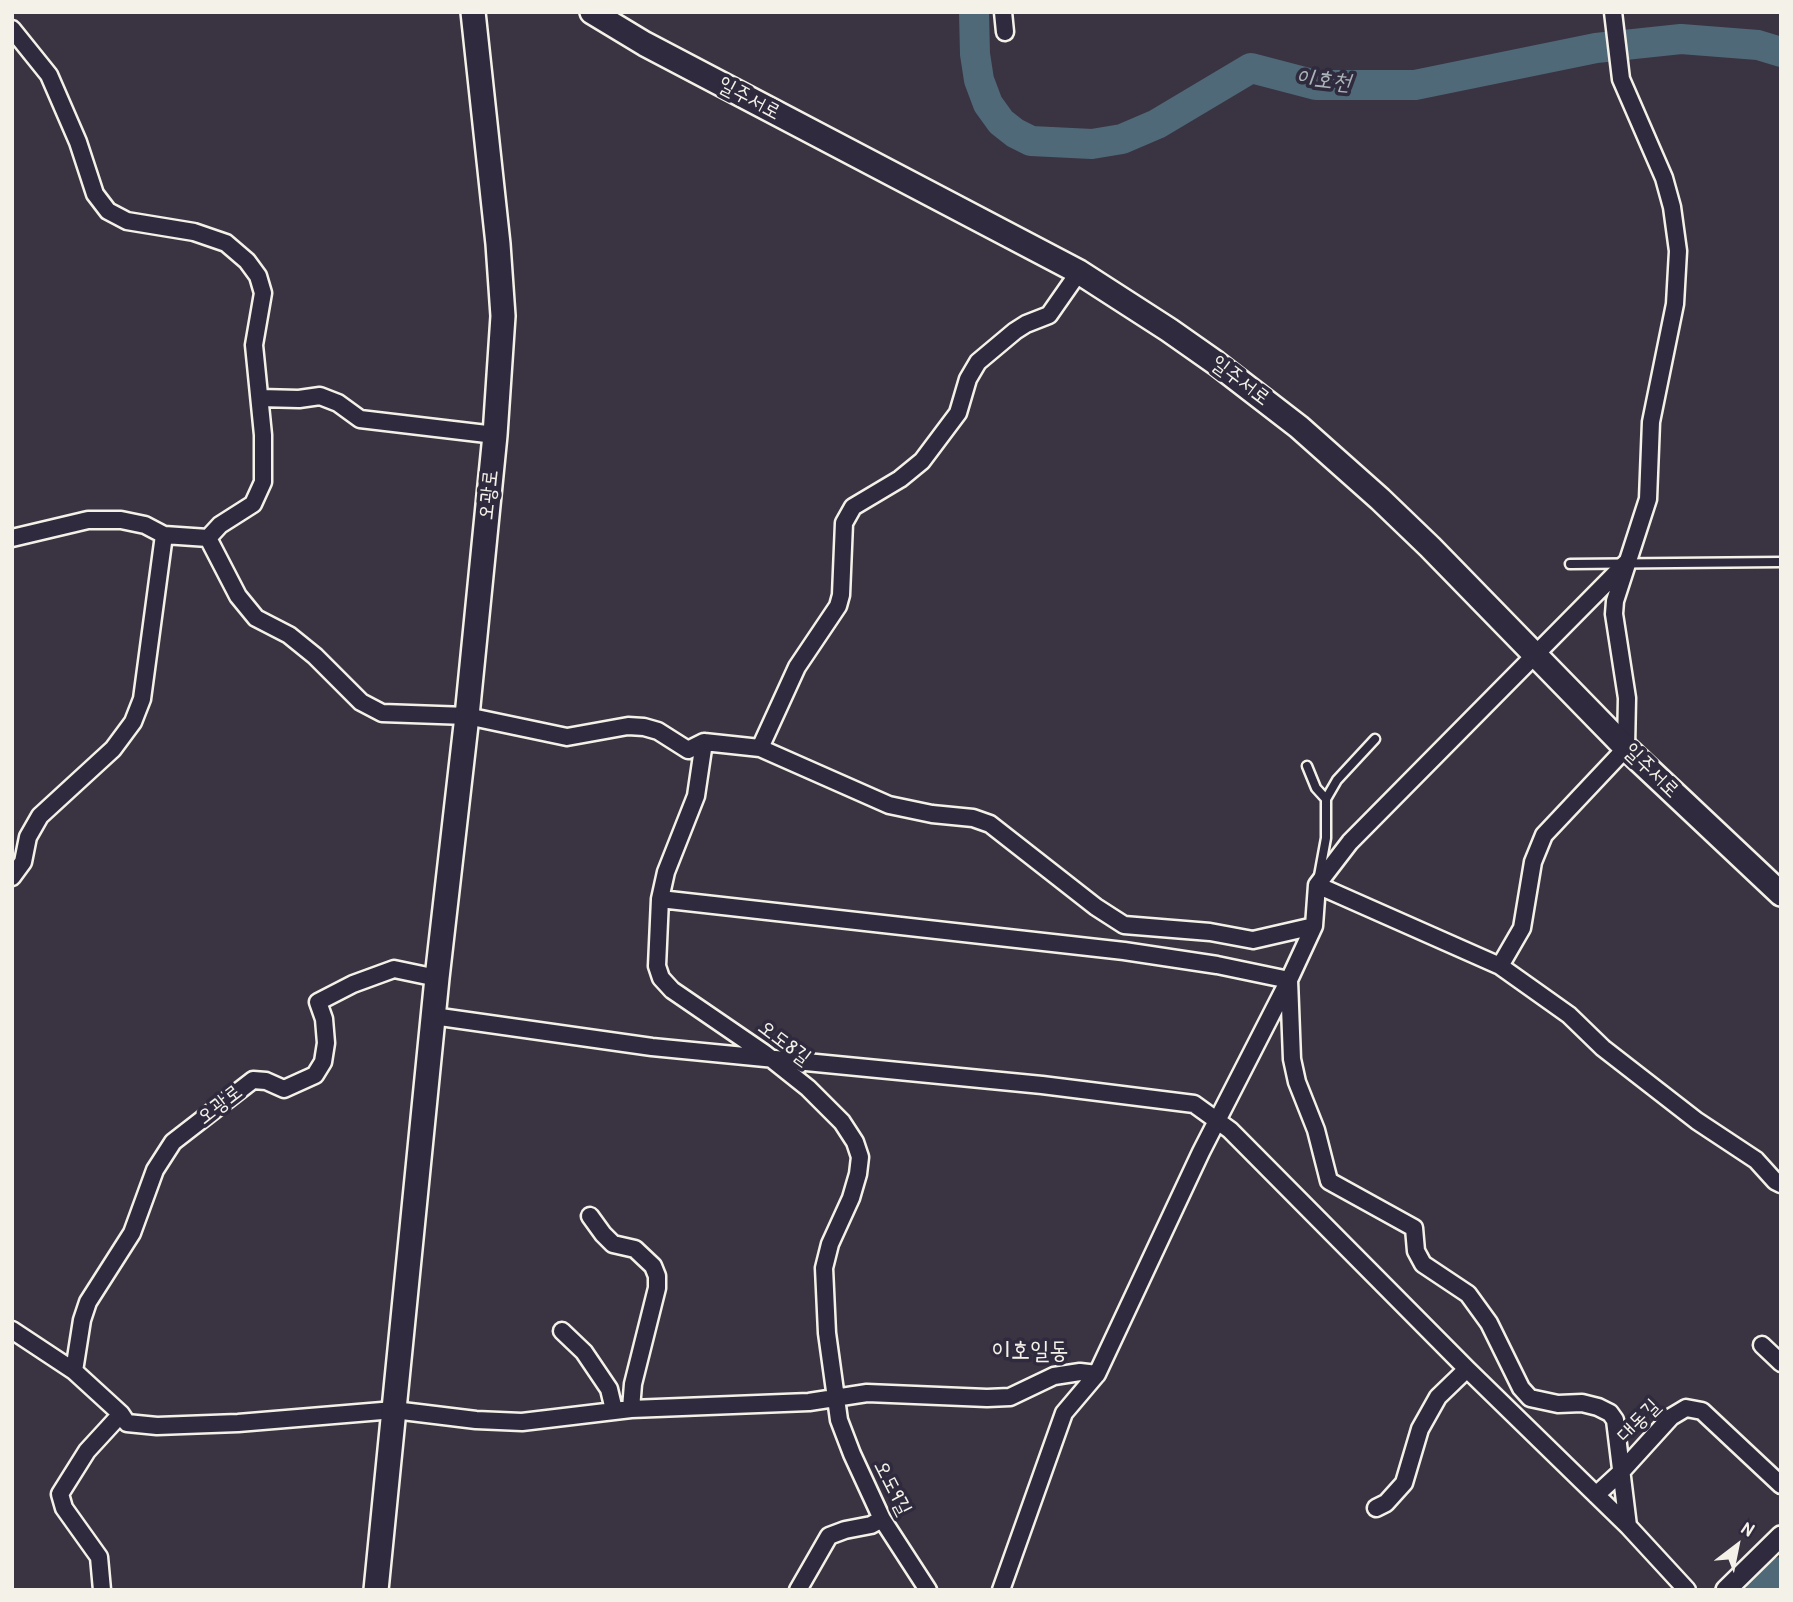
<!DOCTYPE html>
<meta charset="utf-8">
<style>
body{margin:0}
#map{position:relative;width:1793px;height:1602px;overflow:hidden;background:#3a3442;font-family:"Patrick Hand",sans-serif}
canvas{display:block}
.frame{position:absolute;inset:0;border:14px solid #f4f1e8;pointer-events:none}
.north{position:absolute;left:1702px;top:1511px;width:70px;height:70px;-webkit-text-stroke:5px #2f2a3d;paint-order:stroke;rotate:32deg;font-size:19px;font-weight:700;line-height:28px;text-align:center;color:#f4f1e8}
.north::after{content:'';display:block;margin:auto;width:24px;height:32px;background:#f4f1e8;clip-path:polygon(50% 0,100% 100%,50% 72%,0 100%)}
</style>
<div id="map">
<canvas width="1793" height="1602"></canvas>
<div class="frame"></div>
<div class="north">N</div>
</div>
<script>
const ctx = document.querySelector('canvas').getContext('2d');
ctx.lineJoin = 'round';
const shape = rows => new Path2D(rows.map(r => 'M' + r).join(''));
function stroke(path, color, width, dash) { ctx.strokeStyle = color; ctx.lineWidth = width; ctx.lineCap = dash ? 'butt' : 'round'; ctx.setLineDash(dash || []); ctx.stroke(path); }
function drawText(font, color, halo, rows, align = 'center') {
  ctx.font = font + ' "Patrick Hand","Poor Story",sans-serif'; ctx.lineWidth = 7; ctx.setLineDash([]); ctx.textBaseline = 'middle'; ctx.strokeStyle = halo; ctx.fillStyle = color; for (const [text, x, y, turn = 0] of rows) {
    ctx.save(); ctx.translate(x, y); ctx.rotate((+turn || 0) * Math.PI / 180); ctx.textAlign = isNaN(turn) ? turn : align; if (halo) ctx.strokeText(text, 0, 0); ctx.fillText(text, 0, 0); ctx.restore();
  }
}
stroke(shape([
 [974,12,975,54,979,80,988,104,1001,122,1015,133,1031,141,1092,144,1122,139,1157,124,1251,68,1316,85,1415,85,1596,48,1681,39,1758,45,1781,52],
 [1761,1590,1781,1572]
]), '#506978', 30);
const service = shape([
 [1570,564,1781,562],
 [1307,766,1316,788,1326,799],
 [1319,876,1326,838,1326,799,1337,780,1375,739]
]);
const minor = shape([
 [1003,12,1005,32],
 [12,29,49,75,78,142,95,194,108,211,127,221,194,232,226,243,247,261,258,276,263,293,254,345,263,435,263,482,253,504,220,525,208,538],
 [260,398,299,399,320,396,338,403,360,419,495,435],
 [12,538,88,520,121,520,145,525,164,535,208,538],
 [208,538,238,596,256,618,289,635,315,656,361,702,382,713,467,716,567,737,628,726,644,727,658,731,688,750,704,742,760,748,889,805,932,814,973,818,990,824,1096,907,1124,925,1210,932,1253,940,1314,926],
 [704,742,696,796,666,872,660,899,657,966,661,978,672,990,764,1053,808,1088,842,1122,855,1142,860,1157,858,1174,851,1198,830,1244,824,1268,827,1333,839,1420,852,1454,882,1519,928,1590],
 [760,748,797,667,838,606,841,595,844,523,853,507,900,479,922,461,958,413,968,379,978,362,1015,331,1026,324,1049,315,1079,272],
 [12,877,23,862,28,837,40,816,113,749,133,722,142,699,164,535],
 [1317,885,1500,966,1569,1015,1603,1048,1697,1121,1756,1160,1775,1181,1781,1184],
 [660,899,1124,951,1217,965,1289,980,1292,1059,1297,1082,1316,1130,1329,1181,1414,1228,1416,1251,1423,1264,1468,1294,1489,1323,1521,1388,1530,1398,1558,1404,1582,1403,1598,1407,1610,1413,1615,1420,1628,1526],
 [1500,966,1522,928,1533,862,1544,835,1626,748,1627,698,1614,614,1615,601,1648,499,1651,422,1675,304,1678,251,1672,207,1664,178,1621,79,1613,12],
 [433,1016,652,1047,1042,1085,1194,1104,1230,1130,1467,1369,1628,1526,1687,1590],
 [590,1216,603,1234,613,1244,635,1249,653,1266,657,1276,657,1288,633,1384,631,1409],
 [12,1330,74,1371,121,1414,127,1423,157,1426,238,1423,394,1410,476,1420,522,1422,631,1409,809,1402,867,1393,987,1398,1010,1397,1054,1376,1080,1372,1097,1374,1201,1152,1289,980,1314,926,1317,885,1350,842,1626,563],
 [562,1331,584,1352,609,1389,614,1410],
 [1762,1345,1781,1363],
 [74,1371,82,1320,88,1302,132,1233,155,1170,173,1142,253,1080,266,1081,284,1089,315,1075,323,1062,326,1043,324,1019,318,1002,353,984,394,969,437,978],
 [1596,1495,1621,1472,1671,1417,1686,1408,1702,1411,1781,1485],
 [1376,1508,1386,1503,1404,1483,1420,1429,1438,1397,1467,1369],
 [102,1590,99,1557,64,1508,60,1494,87,1451,121,1414],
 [798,1590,829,1536,845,1530,871,1525,882,1519],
 [1001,1590,1064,1413,1097,1374]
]);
const tertiary = shape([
 [1726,1590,1781,1536]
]);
const secondary = shape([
 [592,12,645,44,1079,272,1169,330,1216,363,1299,427,1380,499,1430,547,1626,748,1781,894],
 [376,1590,437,978,467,716,495,435,503,316,498,244,473,12]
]);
stroke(service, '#f4f1e8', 13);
stroke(minor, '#f4f1e8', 21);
stroke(tertiary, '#f4f1e8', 24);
stroke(secondary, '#f4f1e8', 28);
stroke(service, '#2f2a3d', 8);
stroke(minor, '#2f2a3d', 16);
stroke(tertiary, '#2f2a3d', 19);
stroke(secondary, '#2f2a3d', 23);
drawText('21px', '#f4f1e8', '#2f2a3d', [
 ["일주서로",749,99,28],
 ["일주서로",1240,381,37],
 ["오광로",489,495,-84],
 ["일주서로",1651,771,44],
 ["오도8길",784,1043,37],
 ["오광로",220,1105,-38],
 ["대동길",1639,1421,-45],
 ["오도9길",892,1488,63]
]);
drawText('italic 23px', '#aab4b6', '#2f2a3d', [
 ["이호천",1323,81,6]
]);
drawText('24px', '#f4f1e8', '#2f2a3d', [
 ["이호일동",1030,1352]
]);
</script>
